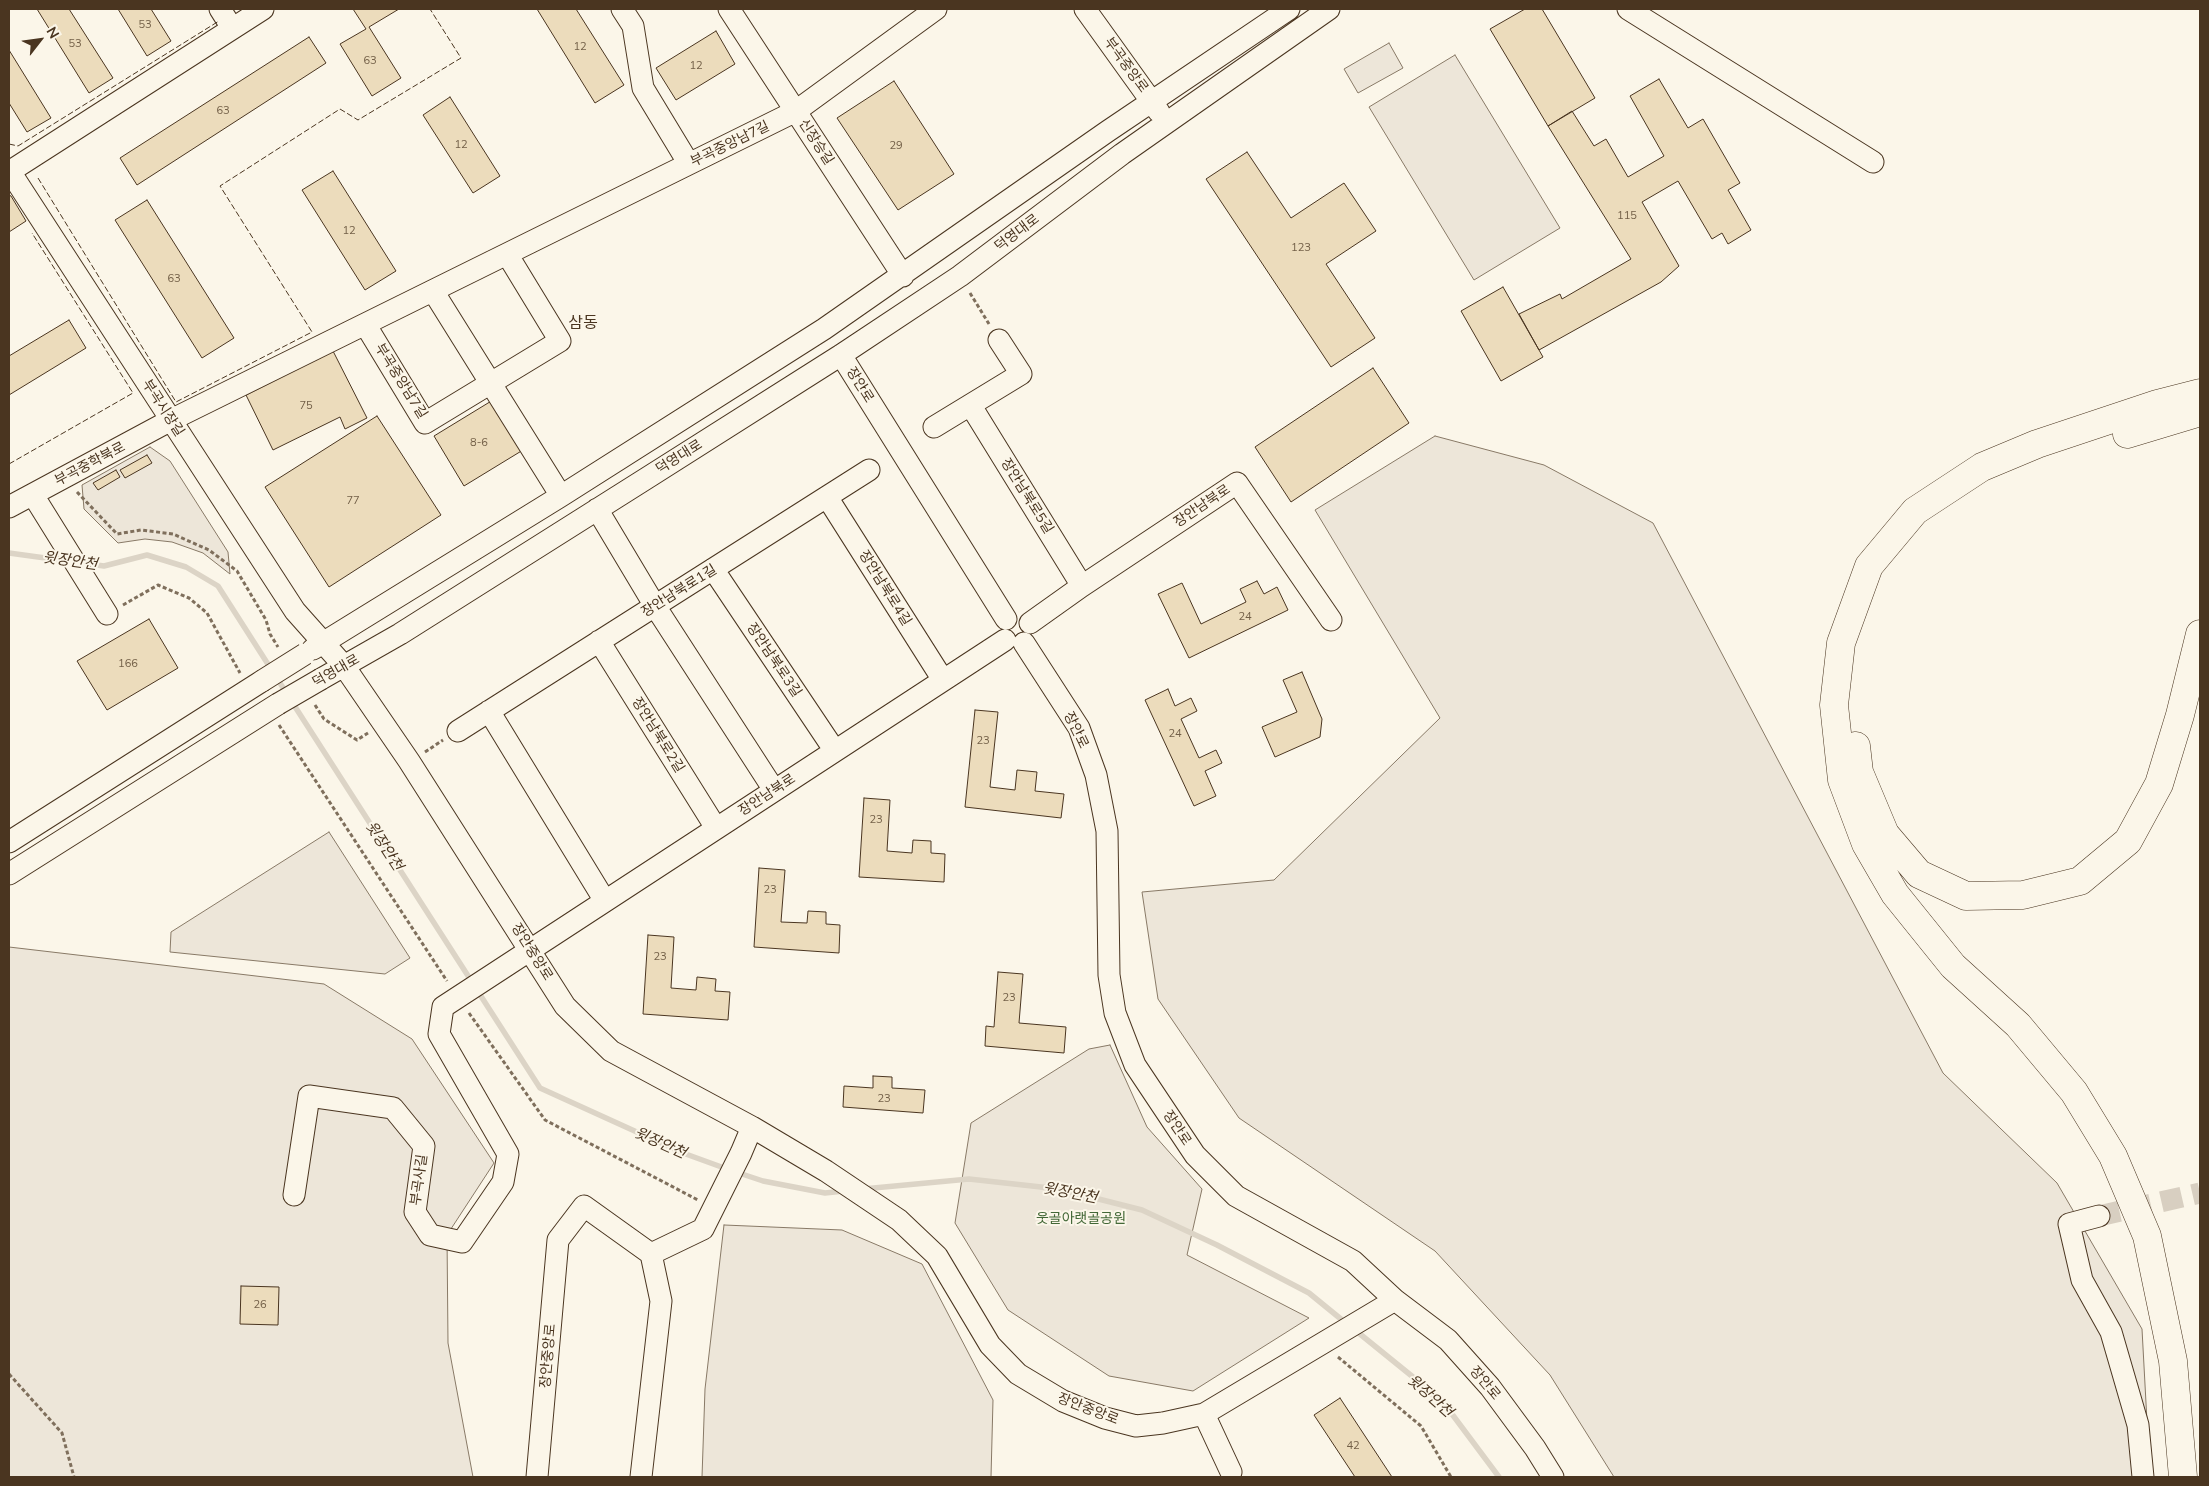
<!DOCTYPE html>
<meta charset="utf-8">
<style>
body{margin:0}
#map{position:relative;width:2209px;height:1486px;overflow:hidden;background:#fbf6e9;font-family:Mulish,sans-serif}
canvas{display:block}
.frame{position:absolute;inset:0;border:10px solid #4a3520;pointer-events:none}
.north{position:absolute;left:15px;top:15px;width:50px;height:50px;-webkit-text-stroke:4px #fbf6e9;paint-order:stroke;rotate:60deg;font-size:14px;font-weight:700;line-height:20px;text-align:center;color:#4a3520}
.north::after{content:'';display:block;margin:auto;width:18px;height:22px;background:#4a3520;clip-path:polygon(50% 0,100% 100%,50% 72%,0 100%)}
</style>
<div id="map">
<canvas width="2209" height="1486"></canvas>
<div class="frame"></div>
<div class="north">N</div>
</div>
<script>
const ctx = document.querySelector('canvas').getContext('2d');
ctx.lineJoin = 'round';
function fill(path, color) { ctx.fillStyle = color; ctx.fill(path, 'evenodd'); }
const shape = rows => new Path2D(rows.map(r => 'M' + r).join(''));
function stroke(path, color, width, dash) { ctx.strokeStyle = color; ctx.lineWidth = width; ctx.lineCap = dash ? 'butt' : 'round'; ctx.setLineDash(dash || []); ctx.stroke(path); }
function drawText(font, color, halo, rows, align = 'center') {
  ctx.font = font + ' Mulish,"Noto Sans KR",sans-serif'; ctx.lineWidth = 4; ctx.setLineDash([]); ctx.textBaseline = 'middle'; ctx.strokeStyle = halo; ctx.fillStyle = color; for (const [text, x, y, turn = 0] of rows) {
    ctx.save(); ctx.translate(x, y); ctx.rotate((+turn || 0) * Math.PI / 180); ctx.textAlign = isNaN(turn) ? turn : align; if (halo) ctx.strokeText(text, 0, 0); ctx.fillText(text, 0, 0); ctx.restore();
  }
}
const green = shape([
 [1389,43,1403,68,1358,93,1344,69,1389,43],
 [1455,55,1560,228,1474,280,1369,107,1455,55],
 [1435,436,1544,465,1653,523,1943,1073,2057,1183,2142,1329,2150,1477,1614,1477,1550,1375,1435,1251,1239,1118,1158,999,1142,892,1274,880,1440,718,1315,510,1435,436],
 [150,447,170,461,228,552,230,574,203,553,172,542,145,539,118,543,84,509,82,485,150,447],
 [329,832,410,958,385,974,170,952,171,932,329,832],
 [9,947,324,984,412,1039,494,1163,447,1235,448,1343,473,1477,9,1477,9,947],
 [1110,1045,1147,1127,1202,1189,1187,1255,1309,1318,1193,1391,1109,1376,1008,1310,955,1223,971,1123,1089,1049,1110,1045],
 [724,1225,842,1230,922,1264,993,1400,991,1477,702,1477,705,1389,724,1225]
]);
fill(green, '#ede6d9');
stroke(green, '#887966', 1);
stroke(shape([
 [9,553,67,561],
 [82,563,104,566,147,555,186,567,218,586,287,694],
 [292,702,472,982],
 [477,990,540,1088,683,1153,727,1169],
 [736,1172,763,1181,825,1193,844,1191],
 [863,1189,969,1179,1059,1189,1142,1210,1217,1245,1309,1293,1347,1324],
 [1355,1330,1413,1377,1449,1410,1499,1477]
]), '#dcd4c6', 5.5);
const building = shape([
 [37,9,69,9,113,78,89,93,37,9],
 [118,9,151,9,171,41,147,56,118,9],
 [353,9,399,9,369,27,401,78,372,96,340,44,366,29,353,9],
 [537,9,576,9,624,85,595,103,537,9],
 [1525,9,1542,9,1595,98,1548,126,1490,29,1525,9],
 [716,31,735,64,676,100,656,68,716,31],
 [309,37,326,63,137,185,120,158,309,37],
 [9,50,51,118,27,132,9,103,9,50],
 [1659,79,1688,128,1703,119,1740,183,1728,190,1751,230,1728,244,1722,233,1712,239,1678,181,1642,202,1679,266,1661,282,1539,350,1519,314,1560,294,1562,299,1631,259,1548,126,1572,111,1594,146,1606,139,1628,177,1664,156,1630,96,1659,79],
 [894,81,954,174,898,210,837,118,894,81],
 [450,97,500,176,473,193,423,115,450,97],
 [1247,152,1291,218,1344,183,1376,231,1326,264,1375,338,1331,367,1206,179,1247,152],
 [333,171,396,271,365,290,302,190,333,171],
 [9,195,11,196,26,221,9,232,9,195],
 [147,200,234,338,202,358,115,220,147,200],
 [1503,287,1543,357,1501,381,1461,311,1503,287],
 [69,320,86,348,9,395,9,356,69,320],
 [333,351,367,418,345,429,340,417,273,450,246,395,333,351],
 [1373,368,1409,423,1291,502,1255,447,1373,368],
 [493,400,523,450,464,486,434,436,493,400],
 [377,416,441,515,329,587,265,487,377,416],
 [147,455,152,463,125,478,120,470,147,455],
 [116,470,120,477,98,490,93,483,116,470],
 [1257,581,1264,594,1277,587,1288,610,1189,658,1158,594,1182,583,1201,624,1246,602,1240,589,1257,581],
 [149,619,178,668,107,710,77,661,149,619],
 [1302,672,1322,719,1320,737,1275,757,1262,727,1297,712,1283,680,1302,672],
 [1168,689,1175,706,1191,698,1197,711,1181,719,1199,758,1216,750,1222,763,1205,771,1216,796,1194,806,1145,700,1168,689],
 [975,710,998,712,990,787,1015,790,1017,770,1037,772,1035,791,1064,794,1061,818,965,807,975,710],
 [864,798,890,800,887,851,912,853,913,840,931,841,931,853,945,854,944,882,859,877,864,798],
 [759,868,785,870,781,922,807,923,808,911,826,912,826,924,840,925,839,953,754,947,759,868],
 [648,935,674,937,671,988,696,990,697,977,716,979,715,991,730,992,728,1020,643,1014,648,935],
 [998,972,1023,974,1019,1023,1066,1027,1064,1053,985,1046,986,1026,994,1027,998,972],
 [873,1076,892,1077,892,1088,925,1090,923,1113,843,1107,844,1086,873,1088,873,1076],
 [241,1286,279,1287,278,1325,240,1324,241,1286],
 [1340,1398,1392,1477,1355,1477,1314,1415,1340,1398]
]);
fill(building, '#ecdcbc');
stroke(building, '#4a3520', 1);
stroke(shape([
 [2099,1216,2200,1193]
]), '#d8cfc1', 21, [21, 11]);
const minor = shape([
 [220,9,232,28],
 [622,9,633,26,643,88,689,164],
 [729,9,903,276],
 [1085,9,1159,112],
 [1628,9,1873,162],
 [9,170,295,611,344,666,409,761,565,1006,611,1051,752,1127,826,1171,899,1220,937,1256,990,1345,1018,1374,1063,1401,1105,1418,1136,1426,1163,1423,1204,1414,1395,1300],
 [9,172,263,9],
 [433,291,561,496],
 [365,324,425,423,560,341,507,254],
 [841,355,1006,619],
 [971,406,1082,586],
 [934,427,1021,374,999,340],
 [33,495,107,614],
 [827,497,943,680],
 [9,507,171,420,796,111,936,9],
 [597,509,655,606,774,790],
 [713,569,835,751],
 [1030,623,1082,586,1237,483,1331,620],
 [599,641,716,828],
 [1024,643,1079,728,1096,775,1107,831,1109,975,1115,1013,1135,1065,1195,1155,1236,1196,1353,1261,1395,1300,1448,1340,1490,1387,1535,1448,1553,1477],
 [313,649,561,496,824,329,1108,131,1289,9],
 [321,679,400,634,647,478,841,355,960,276,1122,154,1329,9],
 [489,711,605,901],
 [458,731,869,470],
 [9,842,262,681],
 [9,874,278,704],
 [294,1195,309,1096,393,1108,424,1146,415,1212,430,1235,462,1242,503,1182,508,1154,439,1034,443,1007,1005,640],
 [2099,1216,2069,1224,2082,1280,2111,1332,2138,1425,2143,1477],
 [651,1254,703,1229,741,1153,752,1127],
 [1204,1414,1231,1472],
 [537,1477,558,1240,584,1206,651,1254,661,1301,641,1477]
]);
const highway = shape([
 [2127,434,2200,412],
 [1856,746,1859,772,1885,834,1919,874,1966,896,2023,895,2080,881,2128,841,2159,784,2180,715,2200,634],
 [2183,1477,2173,1361,2147,1236,2113,1156,2074,1092,2018,1025,1953,966,1895,894,1866,844,1842,780,1834,705,1841,643,1869,566,1915,511,1982,467,2037,444,2157,404,2200,393]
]);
stroke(minor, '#4a3520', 23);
stroke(highway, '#4a3520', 29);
stroke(shape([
 [970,293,989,324],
 [77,492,117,534,141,530,173,534,209,550,237,571,266,620,270,634,278,647],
 [123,605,158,585,189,598,207,613,240,673],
 [315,705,324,719,357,740,368,733],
 [279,725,447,981],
 [425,752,443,740],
 [469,1013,545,1120,698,1200],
 [1338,1357,1421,1426,1451,1477],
 [9,1374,62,1433,74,1477]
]), '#7f6f5c', 3, [4, 2.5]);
stroke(minor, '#fbf6e9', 21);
stroke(highway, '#fbf6e9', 28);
const minorBridge = shape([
 [262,681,305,654],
 [278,704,321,679]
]);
stroke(minorBridge, '#4a3520', 23, []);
stroke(minorBridge, '#fbf6e9', 21);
stroke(shape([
 [9,144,18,146,219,21],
 [38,178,176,402,312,332,220,186,340,109,358,120,461,58,430,9],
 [9,464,133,393,32,233]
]), '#4a3520', 1, [6, 2.5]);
drawText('11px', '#725f47', null, [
 ["53",145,25],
 ["53",75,44],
 ["12",580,47],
 ["63",370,61],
 ["12",696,66],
 ["63",223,111],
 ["12",461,145],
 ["29",896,146],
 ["115",1627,216],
 ["12",349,231],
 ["123",1301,248],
 ["63",174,279],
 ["75",306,406],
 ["8-6",479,443],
 ["77",353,501],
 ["24",1245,617],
 ["166",128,664],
 ["24",1175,734],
 ["23",983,741],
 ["23",876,820],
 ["23",770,890],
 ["23",660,957],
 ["23",1009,998],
 ["23",884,1099],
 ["26",260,1305],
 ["42",1353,1446]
]);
drawText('14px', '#4a3520', '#fbf6e9', [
 ["부곡중앙로",1126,65,54],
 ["신장승길",816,142,57],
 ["부곡중앙남7길",730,144,-26],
 ["덕영대로",1017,233,-37],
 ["부곡중앙남7길",401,381,58],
 ["장안로",860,385,58],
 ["부곡시장길",163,408,57],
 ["덕영대로",679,457,-32],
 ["부곡중학북로",90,464,-28],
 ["장안남북로5길",1027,496,58],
 ["장안남북로",1202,506,-34],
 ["장안남북로4길",885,588,58],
 ["장안남북로1길",679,591,-32],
 ["장안남북로3길",774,660,56],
 ["덕영대로",336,671,-30],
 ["장안로",1076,730,64],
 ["장안남북로2길",658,735,58],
 ["장안남북로",767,795,-33],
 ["장안중앙로",532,952,58],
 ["장안로",1177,1128,56],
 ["부곡사길",419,1180,-82],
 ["장안중앙로",548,1356,-85],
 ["장안로",1485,1383,50],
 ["장안중앙로",1088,1409,21]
]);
drawText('14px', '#436837', '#fbf6e9', [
 ["웃골아랫골공원",1081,1219]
]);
drawText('italic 15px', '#4a3520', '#fbf6e9', [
 ["윗장안천",70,561,8],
 ["윗장안천",384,846,57],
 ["윗장안천",660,1143,24],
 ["윗장안천",1070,1193,11],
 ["윗장안천",1430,1396,42]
]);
drawText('16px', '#4a3520', '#fbf6e9', [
 ["삼동",583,323]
]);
</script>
